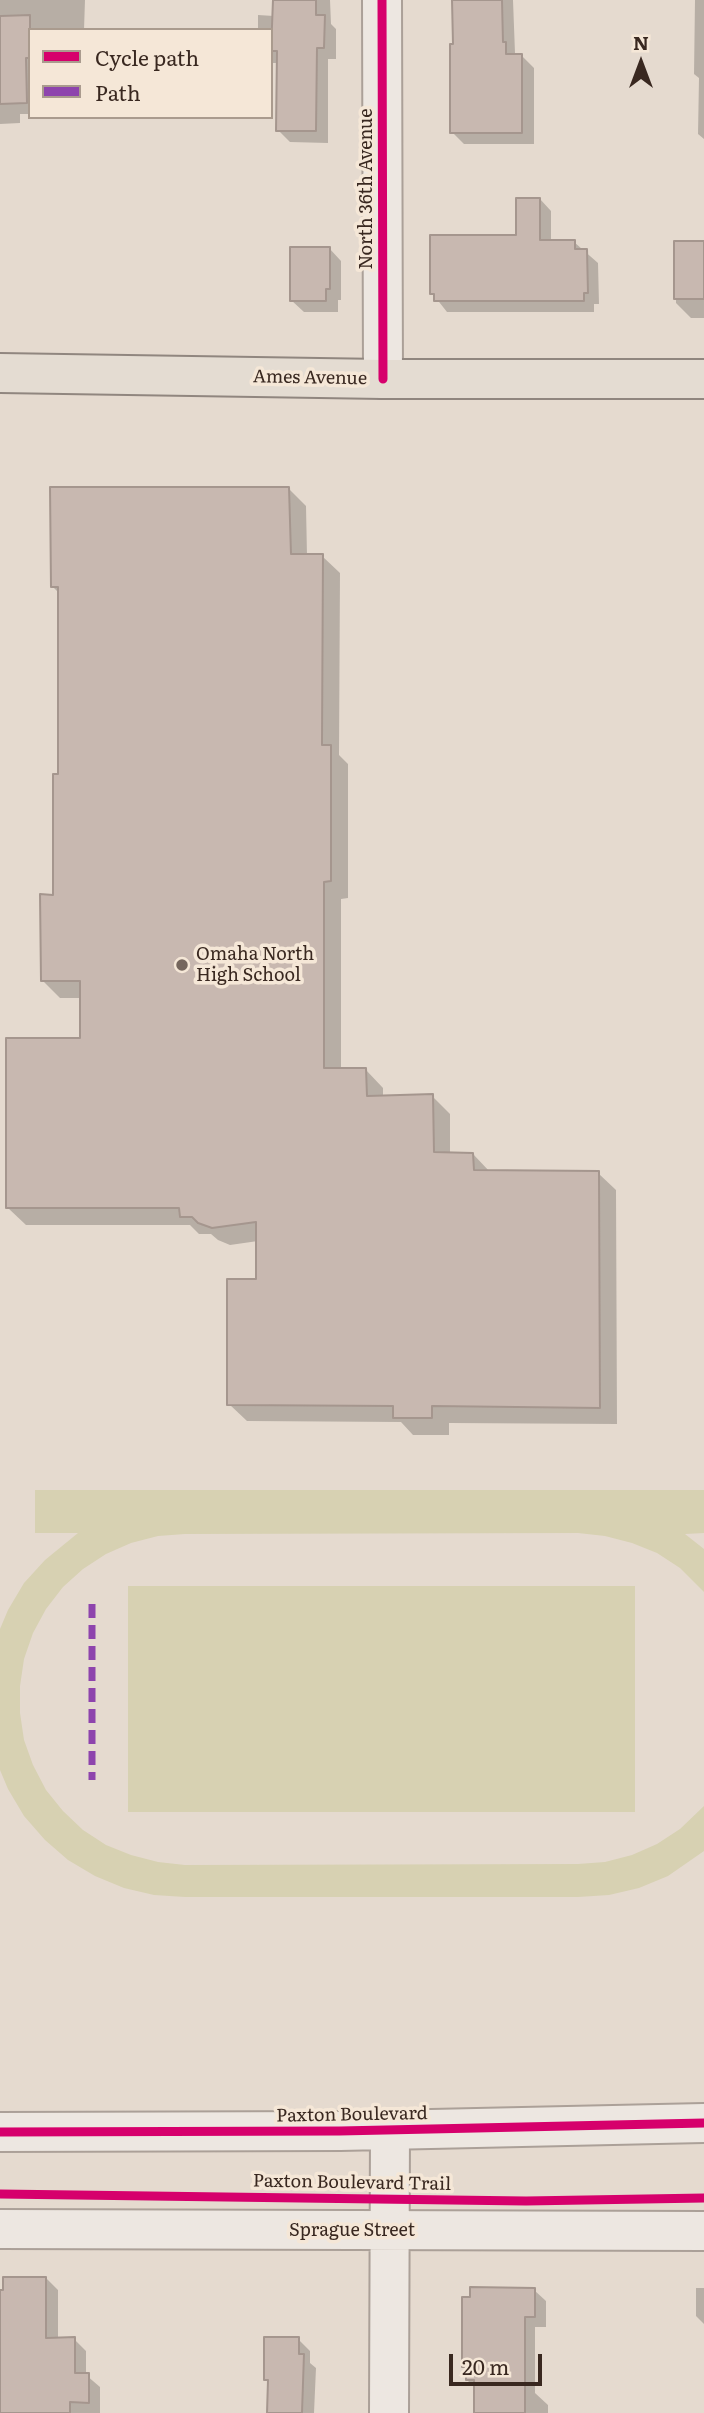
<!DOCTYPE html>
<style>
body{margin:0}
#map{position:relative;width:704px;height:2413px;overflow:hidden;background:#e5dacf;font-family:Literata,serif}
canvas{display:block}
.legend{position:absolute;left:28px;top:28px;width:245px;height:91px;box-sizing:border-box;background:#f5e7d7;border:2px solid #aa9b8e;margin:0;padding:9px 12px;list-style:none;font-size:21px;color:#392820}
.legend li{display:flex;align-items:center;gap:14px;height:35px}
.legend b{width:35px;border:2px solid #aa9b8e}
.north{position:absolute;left:606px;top:28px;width:70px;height:70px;-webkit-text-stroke:5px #f5e7d7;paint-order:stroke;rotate:0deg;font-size:19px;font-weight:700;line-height:28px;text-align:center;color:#392820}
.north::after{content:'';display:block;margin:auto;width:24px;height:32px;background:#392820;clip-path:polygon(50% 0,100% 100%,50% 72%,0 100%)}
.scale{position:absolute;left:449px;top:2354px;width:93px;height:32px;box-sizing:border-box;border:4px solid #392820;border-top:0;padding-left:9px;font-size:21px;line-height:24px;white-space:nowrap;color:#392820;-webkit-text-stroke:5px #f5e7d7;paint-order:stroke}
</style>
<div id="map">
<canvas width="704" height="2413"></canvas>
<ul class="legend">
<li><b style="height:9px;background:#d6006c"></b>Cycle path</li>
<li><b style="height:9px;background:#8e44ad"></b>Path</li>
</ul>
<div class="north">N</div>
<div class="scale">20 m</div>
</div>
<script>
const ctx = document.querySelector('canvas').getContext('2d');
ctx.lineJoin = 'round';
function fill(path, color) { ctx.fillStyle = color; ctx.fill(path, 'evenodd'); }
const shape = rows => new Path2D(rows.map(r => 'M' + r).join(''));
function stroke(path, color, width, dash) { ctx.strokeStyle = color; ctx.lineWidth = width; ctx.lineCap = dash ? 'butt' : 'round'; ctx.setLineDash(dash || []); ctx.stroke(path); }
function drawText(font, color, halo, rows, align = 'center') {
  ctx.font = font + ' Literata,serif'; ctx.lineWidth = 7; ctx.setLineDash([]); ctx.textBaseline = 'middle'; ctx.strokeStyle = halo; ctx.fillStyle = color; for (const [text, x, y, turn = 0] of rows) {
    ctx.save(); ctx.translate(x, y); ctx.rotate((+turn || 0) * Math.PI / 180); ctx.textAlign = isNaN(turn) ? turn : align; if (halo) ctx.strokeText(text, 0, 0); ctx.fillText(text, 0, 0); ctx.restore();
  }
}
fill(shape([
 [35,1490,704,1490,704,1533,685,1534,704,1549,704,1592,680,1568,657,1553,632,1543,605,1536,578,1533,185,1534,158,1536,131,1543,106,1554,83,1569,63,1587,46,1609,33,1633,24,1659,20,1686,20,1713,24,1740,33,1765,46,1790,63,1811,83,1830,106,1845,131,1855,158,1862,185,1865,578,1864,605,1862,632,1855,657,1844,680,1829,704,1806,704,1851,668,1876,639,1888,609,1895,578,1897,185,1897,154,1895,124,1888,95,1876,68,1860,45,1840,24,1816,8,1789,0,1770,0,1629,8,1610,24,1583,45,1560,78,1533,35,1533],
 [128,1586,635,1586,635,1812,128,1812]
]), '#d7d1b2');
fill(shape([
 [0,0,85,0,84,30,30,30,30,114,20,114,20,123,0,124],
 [275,0,330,0,331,24,336,29,336,59,328,59,328,143,290,142,278,130,278,63,271,63,271,30,258,30,258,15,274,16],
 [453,0,513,0,515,53,522,56,534,68,534,144,464,144,452,132,455,46],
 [695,0,704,0,704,139,698,134,699,78,694,74],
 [540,199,551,211,551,242,574,242,598,263,599,304,594,304,594,312,447,312,432,293,518,237],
 [676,242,704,242,704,318,691,318,676,303],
 [329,248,341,261,341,300,338,300,338,312,304,312,291,300],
 [289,489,306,506,307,556,322,556,340,573,339,755,348,764,348,898,341,899,341,1070,366,1070,383,1088,383,1097,432,1096,450,1114,450,1154,473,1154,490,1172,598,1173,616,1190,617,1424,449,1423,449,1435,413,1435,401,1422,247,1421,229,1404,258,1281,258,1241,230,1245,218,1240,211,1234,199,1234,190,1225,26,1225,8,1208,82,1040,82,998,60,998,43,981,55,896,60,775,59,593,52,586],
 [46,2278,58,2290,58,2339,74,2339,86,2351,86,2375,100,2387,100,2413,2,2413,0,2292],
 [696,2288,704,2288,704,2324,696,2316],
 [534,2290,546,2301,546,2327,535,2327,535,2393,548,2405,548,2413,475,2413,475,2388,467,2380,467,2370,463,2366],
 [298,2339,310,2351,310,2363,316,2368,314,2413,269,2413,270,2383,266,2379]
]), '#0003');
const building = shape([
 [273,0,316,0,316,15,325,15,324,48,317,48,316,131,276,131,277,51,271,51,273,0],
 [452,0,502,0,503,42,506,42,506,54,522,54,522,133,450,133,450,44,453,44,452,0],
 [30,15,30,58,26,58,27,103,0,104,0,16,30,15],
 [516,198,540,198,540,240,575,240,575,249,587,249,588,293,584,293,584,301,434,301,434,294,430,294,430,235,516,235,516,198],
 [674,241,704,241,704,299,674,299,674,241],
 [290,247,330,247,330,289,326,289,326,301,290,301,290,247],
 [50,487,289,487,291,554,323,554,322,745,331,745,331,881,324,882,324,1068,366,1068,367,1096,433,1094,434,1152,473,1153,474,1170,599,1171,600,1408,432,1406,432,1418,393,1418,393,1406,227,1405,227,1279,256,1279,256,1222,212,1228,198,1223,192,1217,180,1217,179,1208,6,1208,6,1038,80,1038,80,981,41,981,40,894,53,895,53,774,58,774,58,587,51,587,50,487],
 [3,2277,46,2277,46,2338,75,2337,75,2373,89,2373,89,2403,70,2402,70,2413,0,2413,0,2290,3,2290,3,2277],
 [470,2287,535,2288,535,2317,525,2317,525,2413,474,2413,474,2380,466,2380,466,2367,462,2367,462,2297,470,2297,470,2287],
 [264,2337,299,2337,299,2354,304,2354,302,2413,267,2413,268,2380,264,2380,264,2337]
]);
fill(building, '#c8b8b0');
stroke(building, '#a5968e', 2);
const minor = shape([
 [382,0,383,379],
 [0,2132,340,2131,704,2123],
 [0,2229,704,2231],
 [389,2413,390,2130]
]);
const major = shape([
 [0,373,383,379,704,379]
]);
stroke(minor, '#aba098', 42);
stroke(major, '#90867f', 42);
stroke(minor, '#ede7e1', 38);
stroke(major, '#e4dcd2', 38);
stroke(shape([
 [92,1604,92,1780]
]), '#8e44ad', 7, [14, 7]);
stroke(shape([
 [382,0,383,379],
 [0,2132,340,2131,704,2123],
 [0,2194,526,2201,704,2198]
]), '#d6006c', 9);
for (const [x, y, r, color] of [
 [182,965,7,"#75665d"]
]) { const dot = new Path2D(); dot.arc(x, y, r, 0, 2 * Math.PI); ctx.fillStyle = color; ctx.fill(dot); stroke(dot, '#f5e7d7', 2.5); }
drawText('18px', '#392820', '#f5e7d7', [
 ["North 36th Avenue",367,189,-90],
 ["Ames Avenue",310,378,1],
 ["Paxton Boulevard",352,2115,-1],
 ["Paxton Boulevard Trail",352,2183,1],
 ["Sprague Street",352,2231]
]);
drawText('18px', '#392820', '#f5e7d7', [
 ["Omaha North",196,955],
 ["High School",196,976]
], 'left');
</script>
